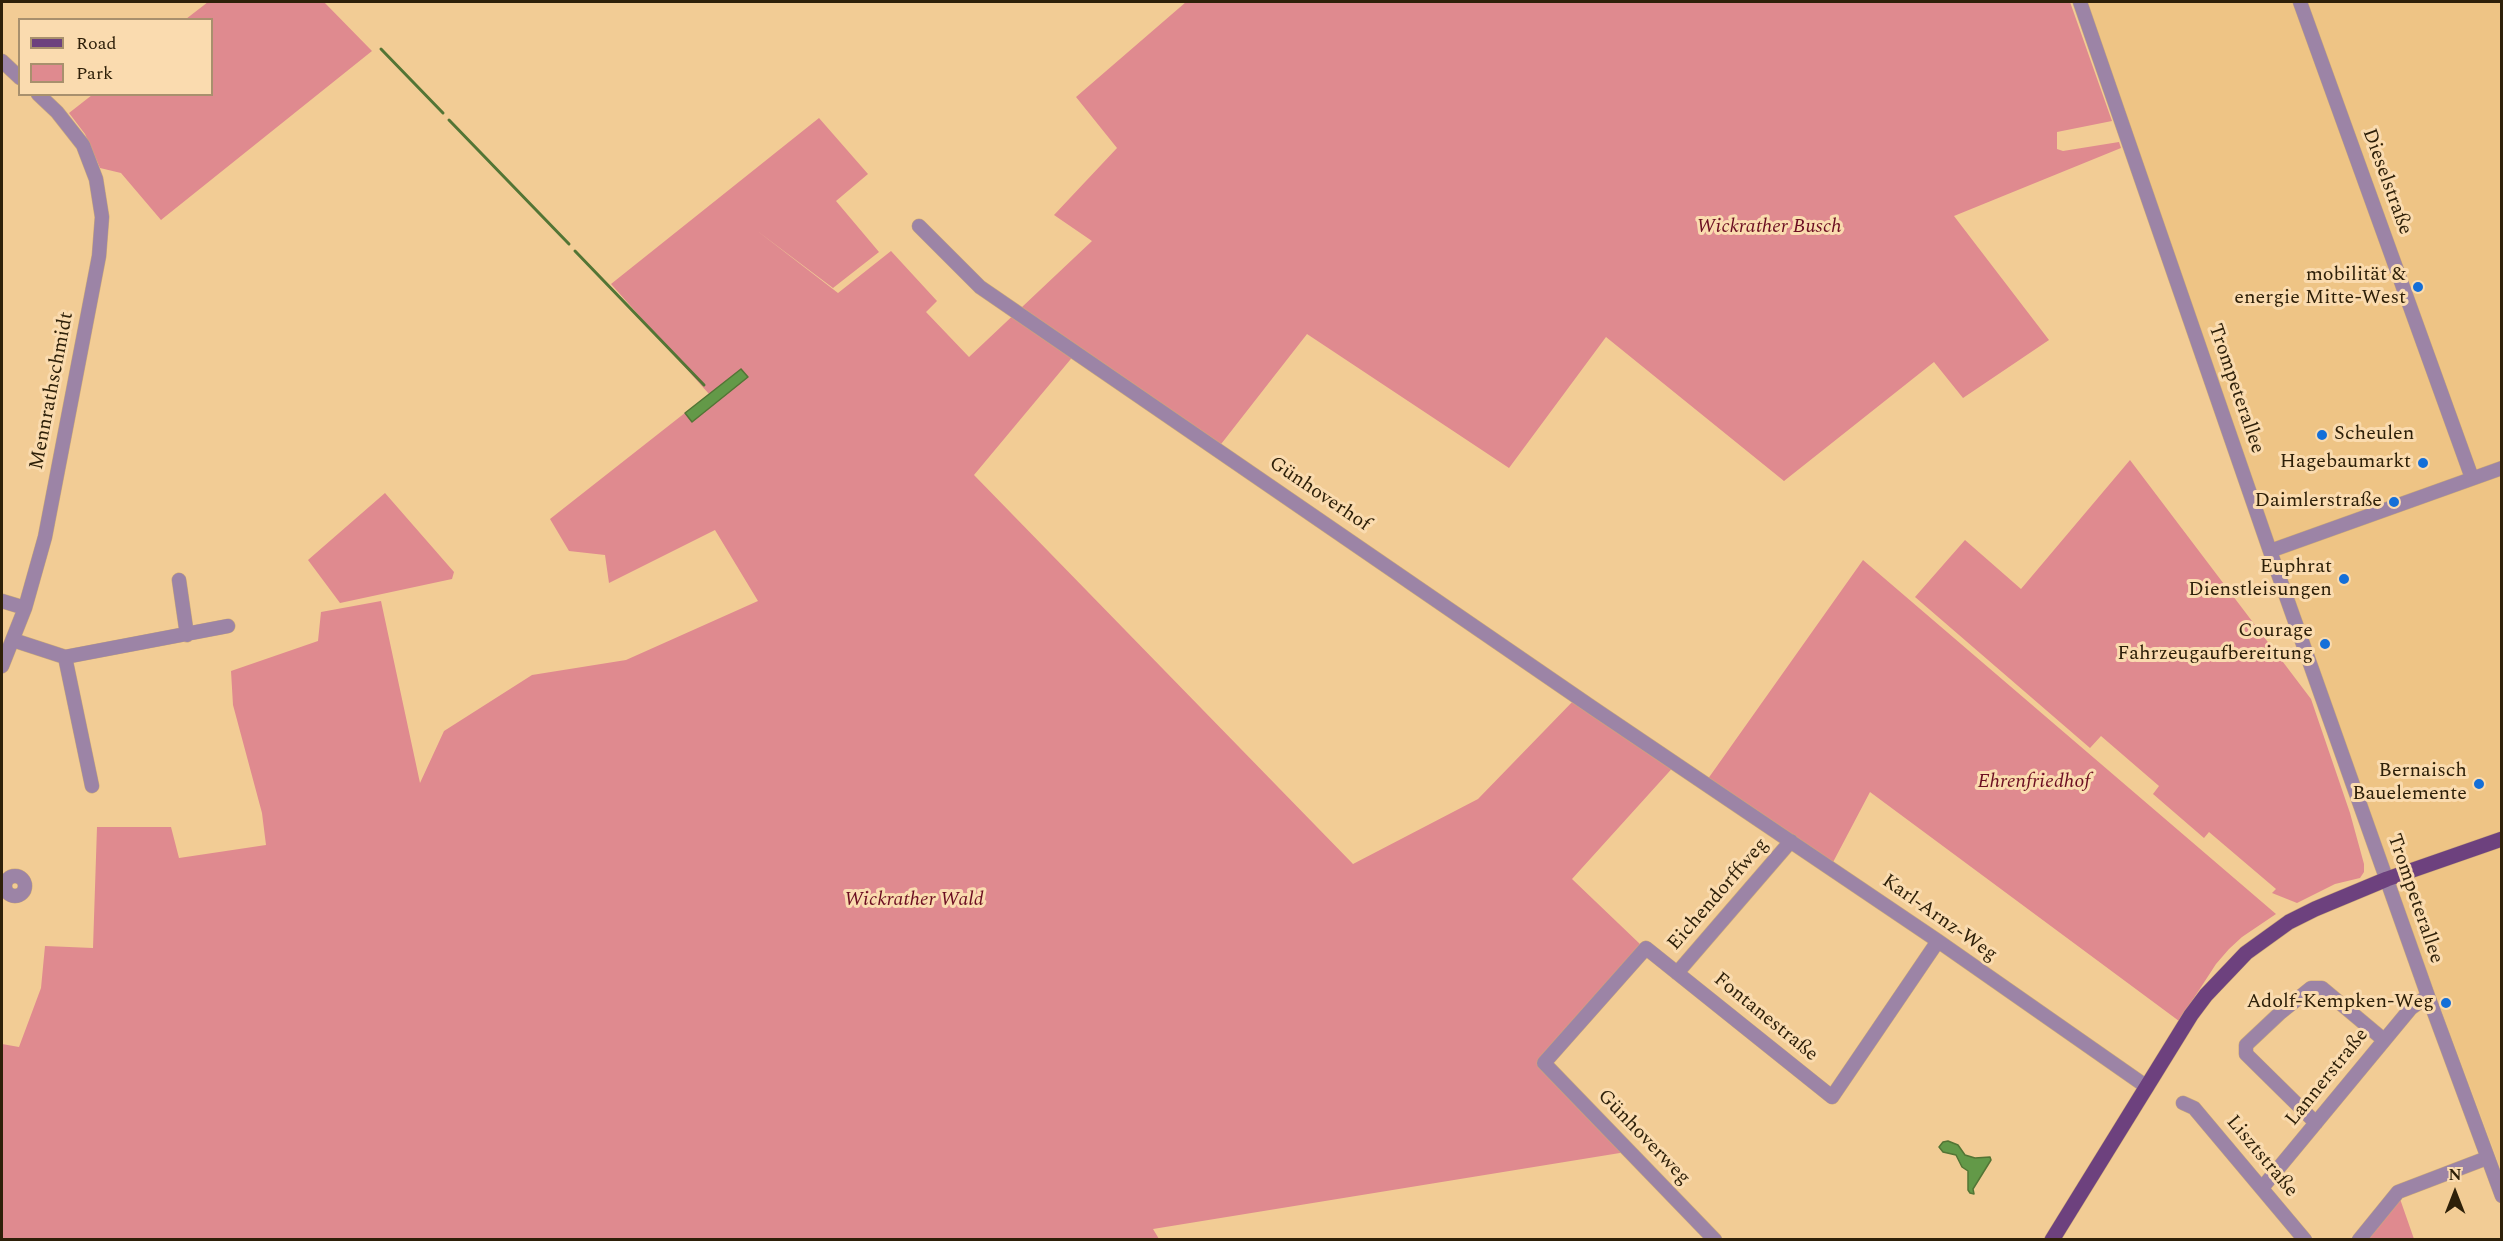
<!DOCTYPE html>
<meta charset="utf-8">
<style>
body{margin:0}
#map{position:relative;width:2503px;height:1241px;overflow:hidden;background:#f2cc95;font-family:Spectral,serif}
canvas{display:block}
.frame{position:absolute;inset:0;border:3px solid #2e2009;pointer-events:none}
.legend{position:absolute;left:18px;top:18px;width:195px;height:78px;box-sizing:border-box;background:#fadbaf;border:2px solid #a8906d;margin:0;padding:8px 10px;list-style:none;font-size:18px;color:#2e2009}
.legend li{display:flex;align-items:center;gap:12px;height:30px}
.legend b{width:30px;border:2px solid #a8906d}
.north{position:absolute;left:2425px;top:1163px;width:60px;height:60px;-webkit-text-stroke:4px #fadbaf;paint-order:stroke;rotate:0deg;font-size:16px;font-weight:700;line-height:24px;text-align:center;color:#2e2009}
.north::after{content:'';display:block;margin:auto;width:21px;height:27px;background:#2e2009;clip-path:polygon(50% 0,100% 100%,50% 72%,0 100%)}
</style>
<div id="map">
<canvas width="2503" height="1241"></canvas>
<div class="frame"></div>
<ul class="legend">
<li><b style="height:8px;background:#6d417e"></b>Road</li>
<li><b style="height:16px;background:#df8a8f"></b>Park</li>
</ul>
<div class="north">N</div>
</div>
<script>
const ctx = document.querySelector('canvas').getContext('2d');
ctx.lineJoin = 'round';
function fill(path, color) { ctx.fillStyle = color; ctx.fill(path, 'evenodd'); }
const shape = rows => new Path2D(rows.map(r => 'M' + r).join(''));
function stroke(path, color, width, dash) { ctx.strokeStyle = color; ctx.lineWidth = width; ctx.lineCap = dash ? 'butt' : 'round'; ctx.setLineDash(dash || []); ctx.stroke(path); }
function drawText(font, color, halo, rows, align = 'center') {
  ctx.font = font + ' Spectral,serif'; ctx.lineWidth = 6; ctx.setLineDash([]); ctx.textBaseline = 'middle'; ctx.strokeStyle = halo; ctx.fillStyle = color; for (const [text, x, y, turn = 0] of rows) {
    ctx.save(); ctx.translate(x, y); ctx.rotate((+turn || 0) * Math.PI / 180); ctx.textAlign = isNaN(turn) ? turn : align; if (halo) ctx.strokeText(text, 0, 0); ctx.fillText(text, 0, 0); ctx.restore();
  }
}
fill(shape([
 [2085,2,2501,2,2501,1170,2363,800]
]), '#eec485');
fill(shape([
 [208,2,324,2,372,51,161,220,121,173,100,168,85,134,69,113,92,95,212,94,212,20,186,19],
 [1186,2,2070,2,2112,121,2057,132,2057,149,2063,151,2119,142,2121,148,1954,216,2049,340,1963,398,1934,362,1784,481,1606,337,1509,468,1307,334,1218,448,1075,354,974,475,1353,864,1478,799,1577,697,1677,763,1572,879,1641,945,1538,1063,1626,1152,1153,1229,1159,1239,2,1239,2,1044,19,1047,41,988,45,946,93,948,97,827,171,827,179,858,266,845,262,813,233,705,231,671,318,641,321,612,381,601,420,783,444,731,532,675,626,660,758,601,715,530,609,583,605,555,569,551,550,519,709,394,611,284,819,118,868,174,836,201,879,252,833,288,756,230,838,293,891,251,937,301,926,312,969,357,1092,241,1054,215,1117,148,1076,97],
 [2130,460,2311,699,2350,813,2364,864,2364,872,2360,878,2335,884,2297,903,2272,893,2276,889,2209,832,2204,838,2153,794,2159,786,2101,736,2090,748,1915,597,1965,540,2021,589],
 [385,493,454,572,452,579,340,603,308,560],
 [1863,560,2276,914,2242,937,2229,949,2216,964,2179,1021,1870,792,1831,866,1705,783],
 [2399,1196,2414,1239,2364,1239]
]), '#df8a8f');
const water = shape([
 [741,369,748,377,692,422,685,413,741,369],
 [1948,1141,1958,1145,1965,1155,1975,1158,1990,1157,1991,1160,1973,1189,1974,1194,1970,1193,1968,1190,1968,1171,1962,1167,1956,1155,1943,1152,1939,1147,1943,1142,1948,1141]
]);
fill(water, '#639948');
stroke(water, '#537535', 1.5);
stroke(shape([
 [381,49,443,113],
 [449,120,569,244],
 [575,251,704,385]
]), '#537535', 3);
const minor = shape([
 [2080,2,2270,551,2428,996,2502,1196],
 [2300,2,2472,478],
 [2,61,20,78],
 [919,226,980,287,1593,708,1938,941,2147,1087],
 [2270,551,2502,468],
 [179,580,187,635],
 [2,601,25,608],
 [13,640,65,657,228,626],
 [65,657,92,786],
 [2,666,25,608,45,537,99,256,102,217,96,179,83,145,57,112,38,94],
 '5 886a10 10 0 1 1 20 0a10 10 0 1 1-20 0Z',
 [1677,973,1791,841],
 [2183,1103,2194,1108,2305,1240],
 [2316,1123,2246,1054,2246,1045,2280,1013,2311,988,2322,988,2384,1040],
 [2262,1188,2411,1008,2428,996],
 [1715,1240,1544,1063,1646,948,1832,1097,1938,941],
 [2359,1240,2398,1192,2487,1158]
]);
const major = shape([
 [2052,1240,2191,1015,2206,995,2246,953,2289,922,2315,909,2387,879,2502,839]
]);
stroke(minor, '#cbaa79', 15);
stroke(major, '#cbaa79', 16);
stroke(minor, '#9c84a6', 14);
stroke(major, '#6d417e', 15);
for (const [x, y, r, color] of [
 [2418,287,6,"#146fd8"],
 [2322,435,6,"#146fd8"],
 [2423,463,6,"#146fd8"],
 [2394,502,6,"#146fd8"],
 [2344,579,6,"#146fd8"],
 [2325,644,6,"#146fd8"],
 [2479,784,6,"#146fd8"],
 [2446,1003,6,"#146fd8"]
]) { const dot = new Path2D(); dot.arc(x, y, r, 0, 2 * Math.PI); ctx.fillStyle = color; ctx.fill(dot); stroke(dot, '#fadbaf', 2); }
drawText('20px', '#2e2009', '#fadbaf', [
 ["Dieselstraße",2386,182,70],
 ["Trompeterallee",2235,389,71],
 ["Mennrathschmidt",53,391,-79],
 ["Günhoverhof",1319,495,34],
 ["Eichendorffweg",1719,895,-49],
 ["Trompeterallee",2414,899,71],
 ["Karl-Arnz-Weg",1939,919,35],
 ["Fontanestraße",1765,1018,39],
 ["Lannerstraße",2328,1078,-51],
 ["Günhoverweg",1643,1138,46],
 ["Lisztstraße",2261,1157,50]
]);
drawText('italic 20px', '#6b0d21', '#fadbaf', [
 ["Wickrather Busch",1769,228],
 ["Ehrenfriedhof",2034,783],
 ["Wickrather Wald",914,901]
]);
drawText('20px', '#2e2009', '#fadbaf', [
 ["mobilität &",2406,276],
 ["energie Mitte-West",2406,299],
 ["Scheulen",2334,435,"left"],
 ["Hagebaumarkt",2411,463],
 ["Daimlerstraße",2382,502],
 ["Euphrat",2332,568],
 ["Dienstleisungen",2332,591],
 ["Courage",2313,632],
 ["Fahrzeugaufbereitung",2313,655],
 ["Bernaisch",2467,772],
 ["Bauelemente",2467,795],
 ["Adolf-Kempken-Weg",2434,1003]
], 'right');
</script>
